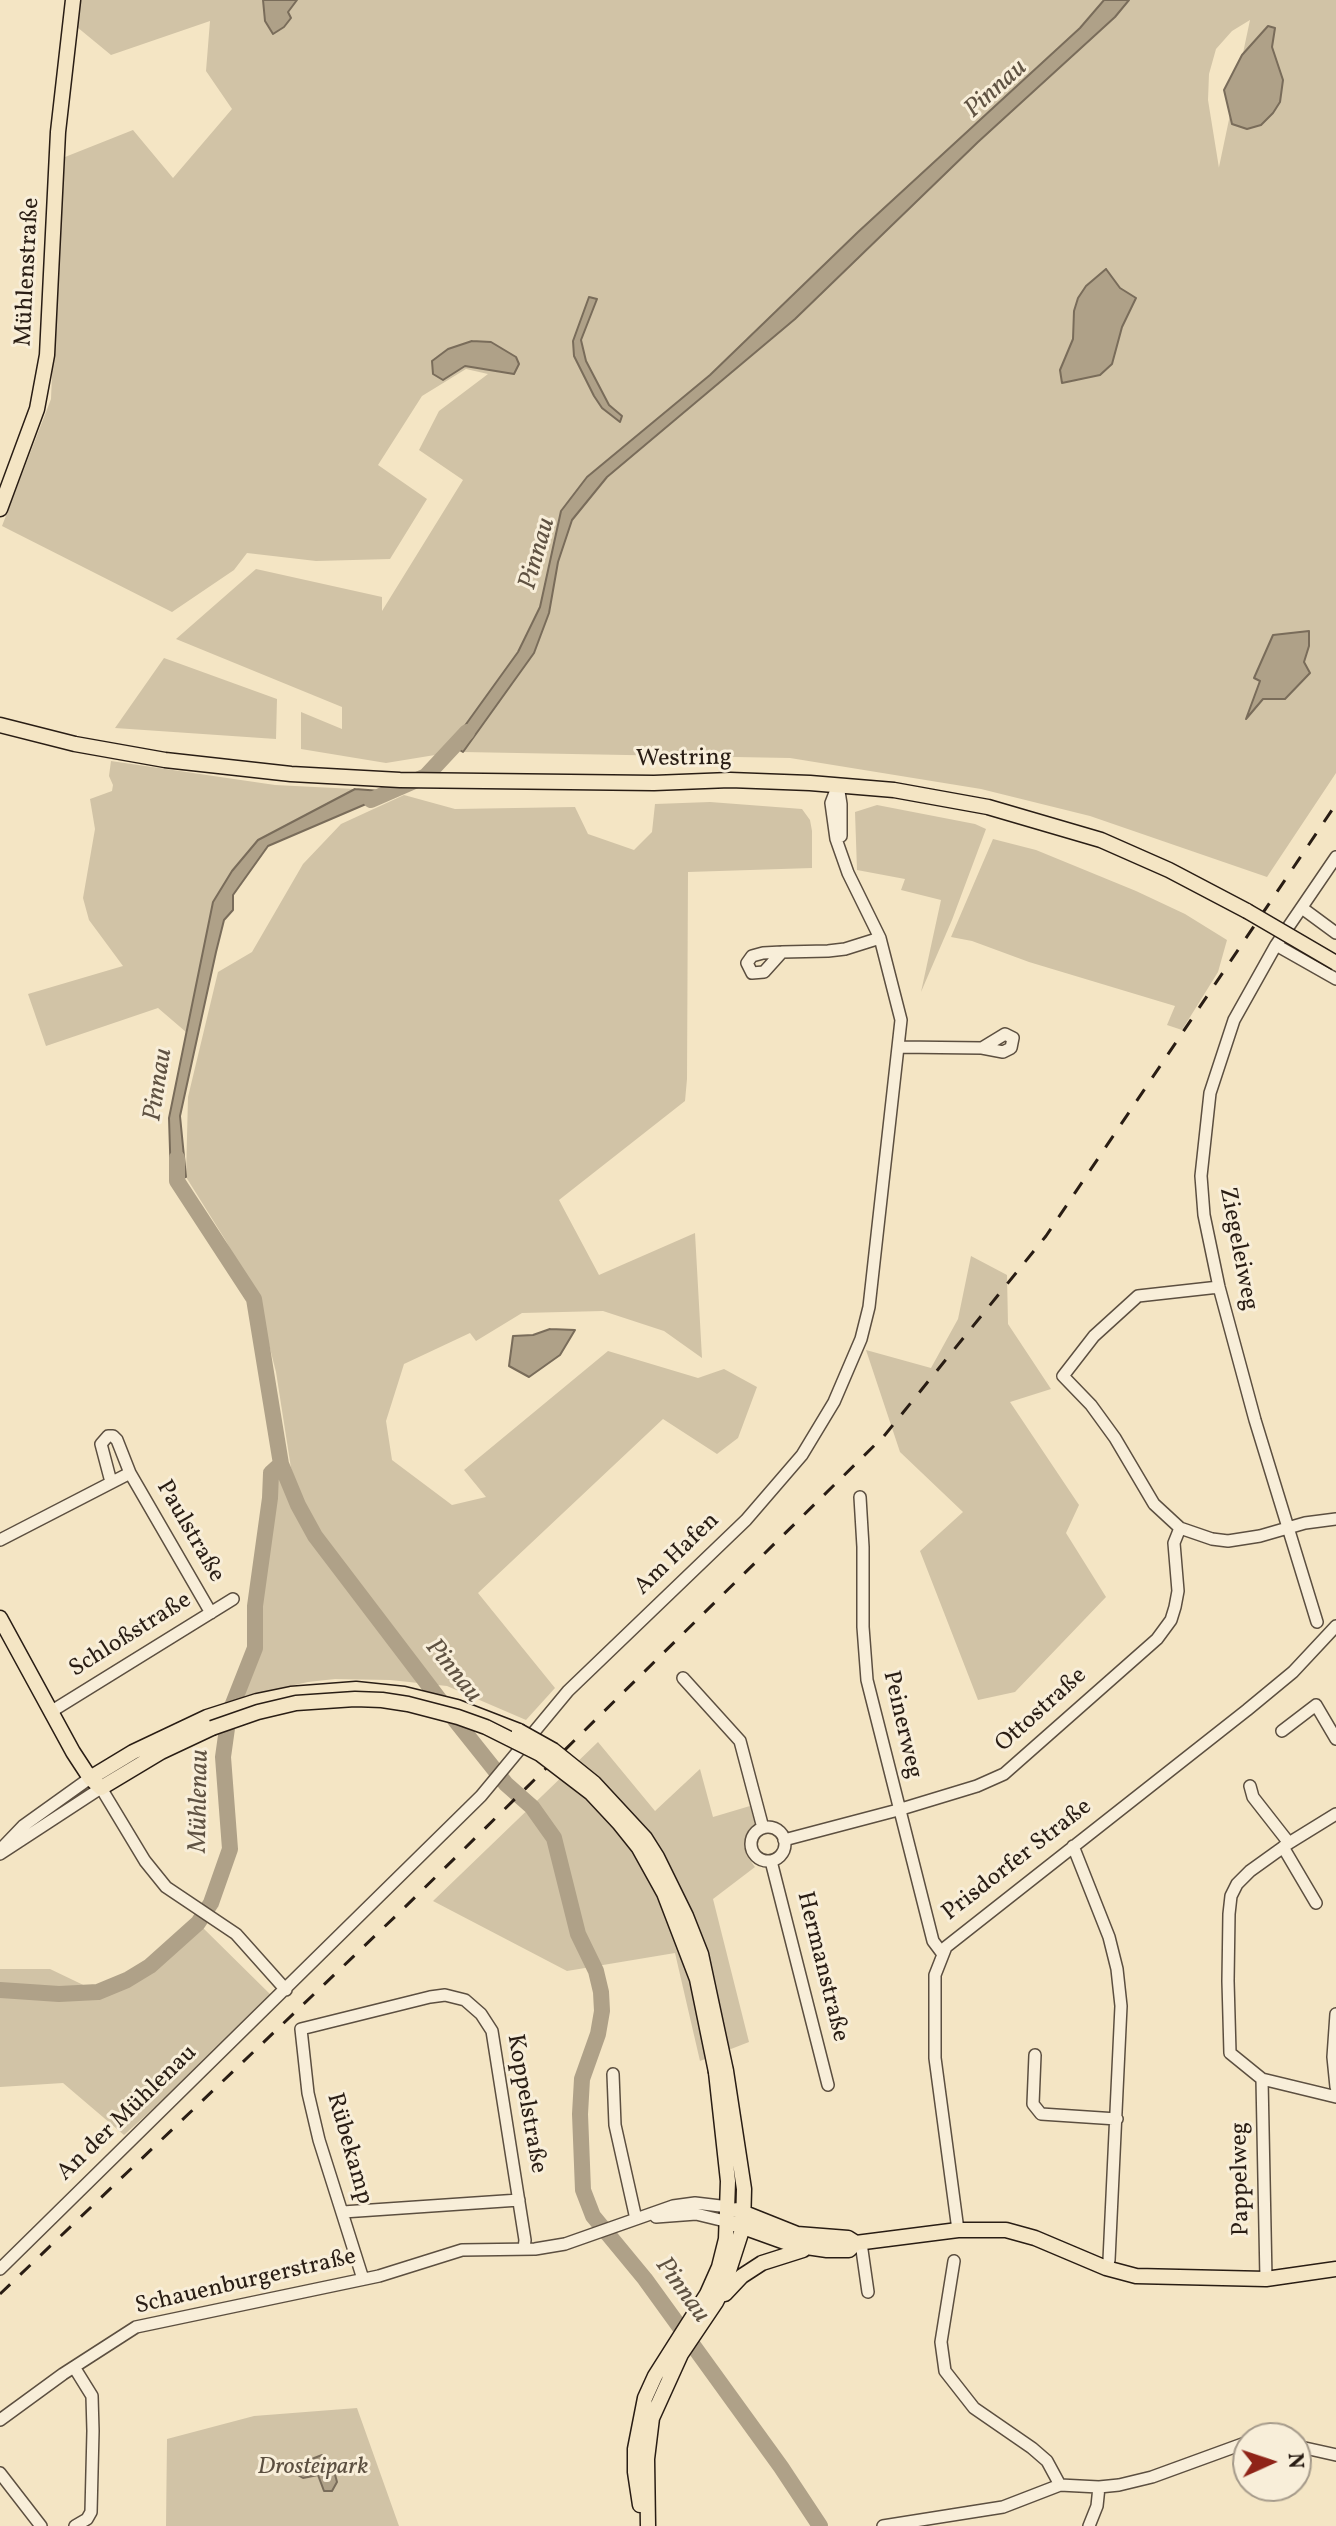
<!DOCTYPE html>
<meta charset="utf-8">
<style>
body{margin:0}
#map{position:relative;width:1336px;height:2526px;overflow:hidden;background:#f4e5c4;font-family:Vollkorn,serif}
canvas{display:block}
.north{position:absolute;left:1232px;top:2422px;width:80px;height:80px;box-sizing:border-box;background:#f8eed9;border:2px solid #a59a8a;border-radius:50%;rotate:87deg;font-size:22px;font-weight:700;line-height:32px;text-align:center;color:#291d14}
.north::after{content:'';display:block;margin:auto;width:28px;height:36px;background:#8f2418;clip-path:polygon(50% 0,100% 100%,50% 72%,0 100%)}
</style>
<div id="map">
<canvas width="1336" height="2526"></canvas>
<div class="north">N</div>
</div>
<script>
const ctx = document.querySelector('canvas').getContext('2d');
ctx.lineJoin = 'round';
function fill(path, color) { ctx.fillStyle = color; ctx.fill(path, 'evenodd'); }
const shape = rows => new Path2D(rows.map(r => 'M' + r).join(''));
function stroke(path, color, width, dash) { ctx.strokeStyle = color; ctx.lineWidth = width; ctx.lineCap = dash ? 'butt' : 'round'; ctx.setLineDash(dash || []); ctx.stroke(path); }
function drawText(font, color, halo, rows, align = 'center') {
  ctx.font = font + ' Vollkorn,serif'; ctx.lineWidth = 6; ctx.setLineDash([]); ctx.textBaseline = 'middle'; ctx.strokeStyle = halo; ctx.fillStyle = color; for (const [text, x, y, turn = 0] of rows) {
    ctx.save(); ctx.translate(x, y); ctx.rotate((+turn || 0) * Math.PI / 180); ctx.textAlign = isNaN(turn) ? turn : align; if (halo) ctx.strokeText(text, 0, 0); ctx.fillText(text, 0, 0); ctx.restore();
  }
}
fill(shape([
 [81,0,1104,0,1080,28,858,232,710,375,587,477,561,511,540,607,518,652,451,745,435,755,386,763,301,749,301,712,342,729,342,707,176,639,256,569,382,597,382,611,463,480,419,450,439,411,488,374,466,369,422,396,378,465,427,499,390,559,316,561,247,553,234,570,172,612,2,526,51,399,56,278,65,157,133,130,173,178,232,109,206,71,210,21,111,55,77,27],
 [1129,0,1336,0,1336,773,1267,877,1090,816,981,789,790,758,463,752,534,653,549,613,558,562,572,520,607,477,795,319,978,142,1115,17],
 [1250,20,1219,167,1219,168,1208,100,1209,74,1216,49,1232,31],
 [164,658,277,699,276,739,115,728],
 [111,761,275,785,355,789,258,840,213,902,186,1032,158,1008,46,1046,28,994,123,966,89,920,83,898,95,829,90,799,112,791,113,785,109,776],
 [404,795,455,809,575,807,588,834,634,850,652,832,655,804,710,802,802,809,810,820,812,831,812,868,688,872,687,1079,685,1101,559,1200,599,1275,695,1233,702,1358,664,1331,603,1311,522,1313,476,1341,470,1333,404,1364,399,1380,386,1421,392,1460,452,1505,486,1497,464,1470,608,1351,698,1378,724,1369,757,1387,738,1438,717,1454,663,1419,478,1593,555,1688,526,1720,447,1686,390,1680,335,1679,308,1682,236,1698,255,1648,255,1606,270,1498,271,1473,281,1464,298,1505,312,1530,291,1468,276,1372,260,1309,226,1241,186,1177,188,1097,218,972,252,952,303,864,341,824],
 [877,805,975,824,986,829,952,920,921,992,941,900,901,890,905,879,857,870,855,812],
 [993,839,1036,850,1136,891,1185,914,1227,940,1218,972,1182,1030,1167,1025,1175,1006,1029,962,972,941,951,937],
 [971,1256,1007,1275,1008,1324,1051,1389,1010,1402,1079,1505,1066,1533,1106,1597,1015,1692,978,1700,920,1551,963,1512,900,1452,866,1350,931,1368,958,1319],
 [598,1742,655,1811,700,1769,713,1817,750,1806,755,1824,748,1834,744,1847,747,1856,755,1867,713,1899,749,2042,700,2061,675,1953,567,1971,433,1901],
 [198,1923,275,1999,124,2135,63,2083,0,2087,0,1969,50,1969,98,1992,144,1966],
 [357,2408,399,2526,166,2526,167,2439,254,2416]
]), '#d1c3a6');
const water = shape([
 [263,0,297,0,288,12,291,18,284,27,273,34,265,21,263,0],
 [1104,0,1129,0,1115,17,978,142,795,319,607,477,572,520,558,562,549,613,534,653,463,752,451,745,518,652,540,607,561,511,587,477,710,375,858,232,1080,28,1104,0],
 [1268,26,1275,28,1272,47,1283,80,1280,102,1273,113,1261,125,1247,129,1232,124,1224,90,1242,55,1268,26],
 [1106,269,1120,288,1136,298,1122,327,1112,364,1100,375,1062,383,1060,370,1073,339,1074,311,1078,298,1086,286,1106,269],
 [589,297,597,299,581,340,586,361,609,405,622,416,620,422,602,408,594,396,574,356,573,341,589,297],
 [472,341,491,342,516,357,519,364,514,374,465,366,443,380,433,374,432,361,448,349,472,341],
 [1309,631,1309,646,1304,662,1310,673,1285,699,1263,699,1246,719,1260,681,1254,678,1273,635,1309,631],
 [355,789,394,792,268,846,233,895,233,910,224,920,216,952,180,1116,186,1177,171,1181,169,1118,213,902,232,871,258,840,355,789],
 [550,1329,575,1330,560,1355,529,1377,509,1366,513,1336,533,1335,550,1329],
 [322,2455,332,2463,337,2482,332,2491,324,2491,318,2475,303,2478,296,2474,304,2462,322,2455]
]);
fill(water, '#afa188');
stroke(water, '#796c5a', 2);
stroke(shape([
 [371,800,426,776,467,732],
 [177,1158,177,1181,254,1299,281,1464,298,1505,315,1536,455,1720,506,1784,532,1807,554,1838,578,1934,596,1971,601,1992,602,2011,598,2034,582,2079,580,2114,583,2190,593,2216,645,2279,781,2467,820,2526],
 [0,1990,59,1994,98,1992,127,1980,150,1966,198,1923,211,1903,230,1849,223,1757,229,1714,255,1648,255,1606,270,1498,271,1473,281,1464]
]), '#afa188', 16);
const minor = shape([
 [838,785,841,804,841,836],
 [1302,908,1336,933],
 [1276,945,1336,979],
 [782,952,764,972,752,973,747,963,752,956,763,953,782,952,828,951,845,949,880,938],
 [899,1047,982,1048,1003,1052,1011,1048,1013,1038,1005,1034,982,1048],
 [1219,1287,1138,1296,1094,1336,1063,1376,1091,1405,1115,1438,1154,1504,1180,1528,1212,1539,1228,1541,1260,1536,1305,1523,1336,1519],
 [111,1482,101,1444,108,1436,113,1436,117,1440,130,1473],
 [860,1497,863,1547,863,1627,867,1680,933,1941,942,1953],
 [0,1540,130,1473,211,1613],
 [1317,1622,1255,1420,1219,1287,1204,1215,1201,1176,1210,1093,1234,1020,1276,945,1336,857],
 [683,1678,740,1741,763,1828],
 [52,1711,233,1599],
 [1282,1731,1316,1705,1336,1739],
 [1250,1786,1253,1797,1289,1843],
 [1336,1814,1289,1843,1250,1871,1237,1884,1231,1896,1229,1914,1228,1981,1230,2053,1262,2079,1336,2097],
 '751 1844a17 17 0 1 1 34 0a17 17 0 1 1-34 0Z',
 [784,1840,898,1810,977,1786,1004,1774,1157,1639,1171,1620,1175,1607,1178,1591,1174,1543,1180,1528],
 [1073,1846,1109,1937,1117,1969,1121,2006,1109,2260,1106,2268],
 [1283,1847,1316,1903],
 [0,1850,23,1826,90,1778],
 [0,1854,101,1788,145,1861,166,1887,236,1934,286,1990],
 [771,1861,828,2085],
 [1336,2014,1333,2057,1336,2087],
 [1035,2055,1033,2104,1041,2114,1117,2119],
 [613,2074,615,2125,636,2219],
 [1262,2079,1266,2279],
 [343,2212,519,2200],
 [656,2217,696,2214,729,2222],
 [958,2230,935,2058,935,1975,946,1947,1247,1710,1293,1672,1336,1626],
 [861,2243,868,2292],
 [954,2261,941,2342,945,2371,974,2408,1032,2448,1047,2461,1060,2485],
 [0,2269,481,1796,568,1691,746,1520,802,1455,834,1402,861,1339,869,1307,901,1020,880,938,848,873,836,839,831,803,838,785],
 [363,2279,319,2140,308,2093,301,2029,430,1997,445,1995,465,2000,481,2014,492,2031,525,2240,524,2249],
 [74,2367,92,2396,93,2431,91,2512,87,2519,75,2526],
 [0,2420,63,2374,136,2327,379,2276,462,2250,535,2249,565,2244,673,2206,695,2203,729,2207],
 [1296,2446,1336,2455],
 [0,2473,41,2526],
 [883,2526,1003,2507,1060,2485,1099,2487,1119,2485,1152,2477,1248,2442],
 [1089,2526,1097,2506,1099,2487]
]);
const major = shape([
 [0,509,37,409,47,355,58,132,73,0],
 [0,725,75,744,165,760,291,774,400,780,654,783,730,780,810,783,894,790,988,807,1101,840,1169,870,1247,911],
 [0,1618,73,1752,90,1778,101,1788],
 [90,1778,133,1752,207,1717,257,1701,291,1694,356,1689,404,1694,457,1707,519,1731],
 [101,1788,161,1752,212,1728],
 [737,2210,797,2234,848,2238,856,2243],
 [729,2222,793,2245,827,2250,849,2250,856,2243,958,2230,1006,2230,1035,2238,1106,2268,1136,2276,1266,2279,1336,2269],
 [725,2294,742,2276,762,2263,803,2250],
 [640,2505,635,2472,635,2449,645,2398,655,2376,707,2294,719,2267,726,2239,728,2181,716,2072],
 [648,2526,647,2459,652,2418,681,2354,716,2302,724,2286,743,2227,744,2189,726,2071]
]);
stroke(minor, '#5c4f40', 14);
stroke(major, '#291d14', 17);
stroke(minor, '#f8eed9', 11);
stroke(major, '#f4e5c4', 14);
stroke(shape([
 [0,2294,402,1910,884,1436,1046,1236,1336,804]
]), '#291d14', 3, [14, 14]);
const majorBridge = shape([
 [1247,911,1336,963],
 [212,1728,258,1712,296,1703,355,1699,382,1700,408,1704,458,1717,486,1727,540,1754,591,1793,619,1823,639,1848,664,1893,697,1979,716,2072],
 [519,1731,553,1750,594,1783,645,1838,657,1857,686,1916,701,1954,726,2071]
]);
stroke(majorBridge, '#291d14', 17, []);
stroke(majorBridge, '#f4e5c4', 14);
drawText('24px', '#291d14', '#f8eed9', [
 ["Mühlenstraße",29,272,-87],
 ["Westring",684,760,-1],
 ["Ziegeleiweg",1237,1249,79],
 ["Paulstraße",189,1532,60],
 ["Am Hafen",678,1555,-44],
 ["Schloßstraße",131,1636,-32],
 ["Ottostraße",1042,1711,-42],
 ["Peinerweg",901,1725,77],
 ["Prisdorfer Straße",1018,1861,-38],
 ["Hermanstraße",821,1967,76],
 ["Koppelstraße",525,2104,80],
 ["An der Mühlenau",128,2114,-44],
 ["Rübekamp",348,2149,74],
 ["Pappelweg",1242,2179,-91],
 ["Schauenburgerstraße",246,2283,-13]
]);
drawText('italic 24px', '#5b4f40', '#f8eed9', [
 ["Drosteipark",313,2469]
]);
drawText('italic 26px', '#5f5242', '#f8eed9', [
 ["Pinnau",997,90,-42],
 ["Pinnau",539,554,-74],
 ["Pinnau",160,1085,-81],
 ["Pinnau",452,1672,51],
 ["Mühlenau",201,1801,-89],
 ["Pinnau",681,2291,54]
]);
</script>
